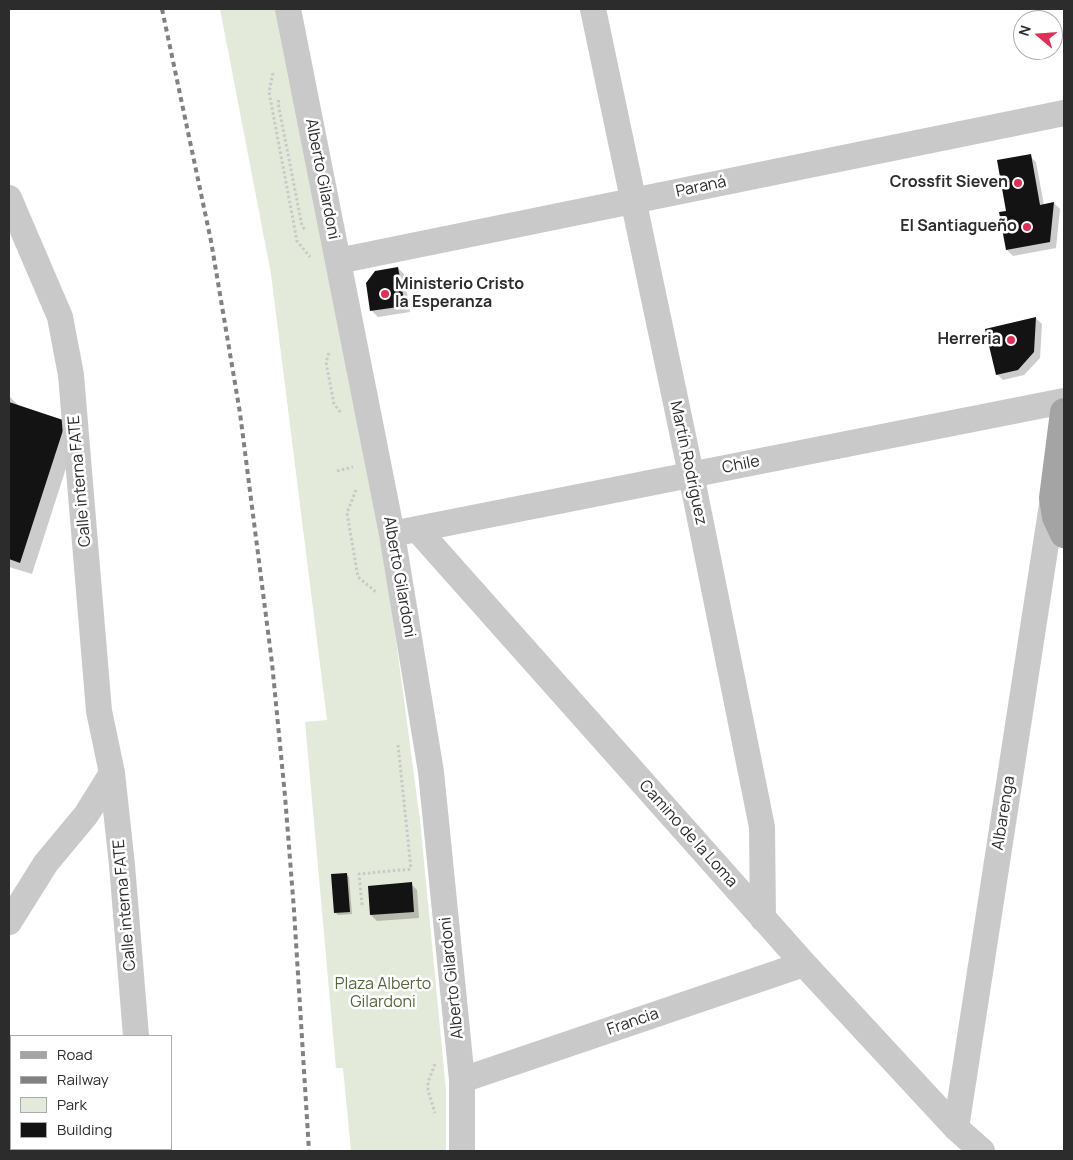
<!DOCTYPE html>
<meta charset="utf-8">
<style>
body{margin:0}
#map{position:relative;width:1073px;height:1160px;overflow:hidden;background:#fff;font-family:Manrope,sans-serif}
canvas{display:block}
.frame{position:absolute;inset:0;border:10px solid #2c2c2c;pointer-events:none}
.legend{position:absolute;left:10px;top:1035px;width:162px;height:115px;box-sizing:border-box;background:#fff;border:1px solid #ababab;margin:0;padding:6px 9px;list-style:none;font-size:15px;color:#2c2c2c}
.legend li{display:flex;align-items:center;gap:10px;height:25px}
.legend b{width:25px;border:1px solid #ababab}
.north{position:absolute;left:1013px;top:10px;width:50px;height:50px;box-sizing:border-box;background:#fff;border:1px solid #ababab;border-radius:50%;rotate:288deg;font-size:14px;font-weight:700;line-height:20px;text-align:center;color:#2c2c2c}
.north::after{content:'';display:block;margin:auto;width:18px;height:22px;background:#e22e54;clip-path:polygon(50% 0,100% 100%,50% 72%,0 100%)}
</style>
<div id="map">
<canvas width="1073" height="1160"></canvas>
<div class="frame"></div>
<ul class="legend">
<li><b style="height:6px;background:#a4a4a4"></b>Road</li>
<li><b style="height:6px;background:#818181"></b>Railway</li>
<li><b style="height:14px;background:#e4ead9"></b>Park</li>
<li><b style="height:14px;background:#131313"></b>Building</li>
</ul>
<div class="north">N</div>
</div>
<script>
const ctx = document.querySelector('canvas').getContext('2d');
ctx.lineJoin = 'round';
function fill(path, color) { ctx.fillStyle = color; ctx.fill(path, 'evenodd'); }
const shape = rows => new Path2D(rows.map(r => 'M' + r).join(''));
function stroke(path, color, width, dash) { ctx.strokeStyle = color; ctx.lineWidth = width; ctx.lineCap = dash ? 'butt' : 'round'; ctx.setLineDash(dash || []); ctx.stroke(path); }
function drawText(font, color, halo, rows, align = 'center') {
  ctx.font = font + ' Manrope,sans-serif'; ctx.lineWidth = 5; ctx.setLineDash([]); ctx.textBaseline = 'middle'; ctx.strokeStyle = halo; ctx.fillStyle = color; for (const [text, x, y, turn = 0] of rows) {
    ctx.save(); ctx.translate(x, y); ctx.rotate((+turn || 0) * Math.PI / 180); ctx.textAlign = isNaN(turn) ? turn : align; if (halo) ctx.strokeText(text, 0, 0); ctx.fillText(text, 0, 0); ctx.restore();
  }
}
fill(shape([
 [220,9,278,9,382,535,420,820,446,1090,446,1151,351,1151,343,1068,336,1068,305,722,327,720,271,274]
]), '#e4ead9');
fill(shape([
 [1030,156,1036,162,1044,205,1054,203,1060,209,1056,248,1013,256,1007,250,1007,212],
 [398,268,404,274,410,312,378,317,372,311],
 [1036,318,1042,324,1040,358,1024,375,1003,380,997,374],
 [9,396,20,407,77,434,32,574,9,567],
 [346,874,349,877,352,914,338,915,335,912],
 [411,884,417,890,419,918,377,921,371,915]
]), '#0003');
fill(shape([
 [1031,154,1040,205,1054,202,1050,242,1006,250,999,212,1006,211,997,160],
 [398,267,405,306,370,311,366,283,375,271],
 [1036,317,1034,352,1018,370,996,375,985,329],
 [9,402,66,421,20,563,9,559],
 [347,873,350,912,334,913,331,874],
 [412,882,414,912,370,915,368,886]
]), '#131313');
stroke(shape([
 [273,73,269,92,297,241,310,257],
 [279,100,278,103,302,226,305,230],
 [329,353,326,362,334,404,341,413],
 [337,471,353,467],
 [356,490,347,513,358,577,376,592],
 [398,745,411,869],
 [362,905,359,874,412,869],
 [435,1064,428,1082,428,1090,435,1113]
]), '#c9c9c9', 3, [2.5, 2.5]);
stroke(shape([
 [288,9,392,534,431,772,462,1080,462,1151],
 [593,9,691,474,762,827,763,919],
 [9,198,60,317,71,375,99,711,112,773,122,865,136,1036],
 [338,261,1064,113],
 [417,529,1064,401],
 [392,534,417,529,804,964,956,1128,982,1151],
 [9,922,46,863,86,815,112,773],
 [462,1080,804,964],
 [956,1128,1053,498],
 [139,1151,139,1149]
]), '#c9c9c9', 26);
stroke(shape([
 [1064,412,1053,498,1056,517,1064,534]
]), '#a4a4a4', 28);
stroke(shape([
 [162,9,211,241,240,413,272,663,285,796,294,910,309,1151]
]), '#818181', 4, [5, 4]);
for (const [x, y, r, color] of [
 [1018,183,5,"#e22e54"],
 [1027,227,5,"#e22e54"],
 [385,294,5,"#e22e54"],
 [1011,340,5,"#e22e54"]
]) { const dot = new Path2D(); dot.arc(x, y, r, 0, 2 * Math.PI); ctx.fillStyle = color; ctx.fill(dot); stroke(dot, '#fff', 2); }
drawText('16px', '#2c2c2c', '#fff', [
 ["Alberto Gilardoni",322,179,79],
 ["Paraná",701,187,-12],
 ["Martín Rodríguez",688,463,78],
 ["Chile",741,465,-11],
 ["Calle interna FATE",80,481,-95],
 ["Alberto Gilardoni",399,577,80],
 ["Albarenga",1004,813,-81],
 ["Camino de la Loma",688,834,48],
 ["Calle interna FATE",125,905,-95],
 ["Alberto Gilardoni",452,978,-96],
 ["Francia",633,1022,-19]
]);
drawText('bold 16px', '#2c2c2c', '#fff', [
 ["Crossfit Sieven",1008,183],
 ["El Santiagueño",1017,227],
 ["Ministerio Cristo",395,285,"left"],
 ["la Esperanza",395,303,"left"],
 ["Herreria",1001,340]
], 'right');
drawText('16px', '#55663a', '#fff', [
 ["Plaza Alberto",383,985],
 ["Gilardoni",383,1003]
]);
</script>
